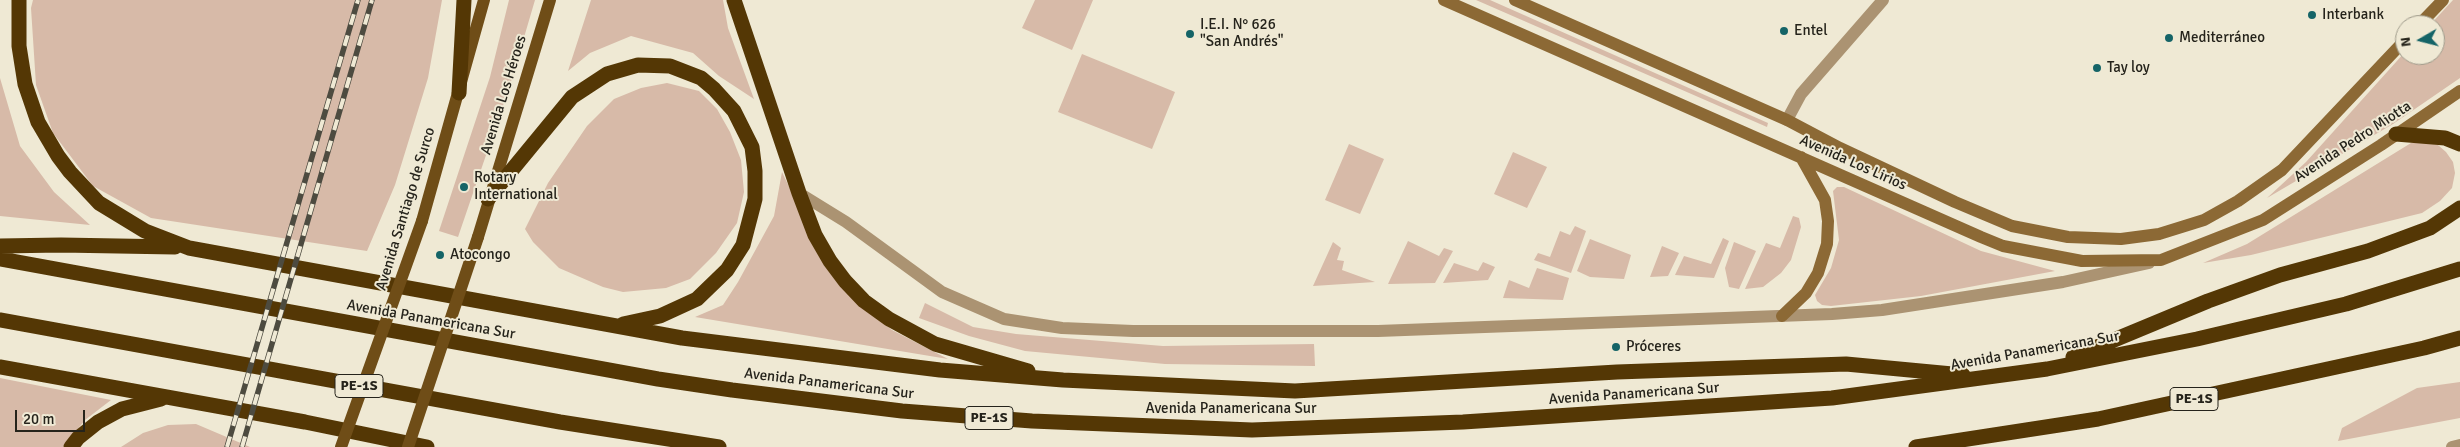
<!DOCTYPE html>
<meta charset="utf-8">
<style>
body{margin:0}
#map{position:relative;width:2460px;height:447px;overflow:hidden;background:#efe9d4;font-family:Signika,sans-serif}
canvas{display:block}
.north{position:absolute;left:2395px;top:15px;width:50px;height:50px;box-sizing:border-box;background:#efe9d4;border:1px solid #9e9a8a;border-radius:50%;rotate:262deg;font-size:14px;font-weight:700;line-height:20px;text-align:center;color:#25231b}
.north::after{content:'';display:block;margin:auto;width:18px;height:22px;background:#156467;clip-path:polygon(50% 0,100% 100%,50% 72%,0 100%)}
.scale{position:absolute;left:15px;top:410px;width:70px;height:22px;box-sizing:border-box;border:2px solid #25231b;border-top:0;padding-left:6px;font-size:15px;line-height:18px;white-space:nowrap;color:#25231b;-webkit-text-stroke:4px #efe9d4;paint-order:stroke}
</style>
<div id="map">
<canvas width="2460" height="447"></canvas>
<div class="north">N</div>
<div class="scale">20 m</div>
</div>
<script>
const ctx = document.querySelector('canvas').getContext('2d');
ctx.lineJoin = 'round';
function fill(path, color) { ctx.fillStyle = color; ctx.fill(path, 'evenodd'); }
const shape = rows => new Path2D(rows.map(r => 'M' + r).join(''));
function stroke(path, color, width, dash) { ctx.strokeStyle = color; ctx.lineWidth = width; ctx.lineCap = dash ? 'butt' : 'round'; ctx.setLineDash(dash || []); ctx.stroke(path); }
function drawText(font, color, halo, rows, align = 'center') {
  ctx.font = font + ' Signika,sans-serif'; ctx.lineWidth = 4; ctx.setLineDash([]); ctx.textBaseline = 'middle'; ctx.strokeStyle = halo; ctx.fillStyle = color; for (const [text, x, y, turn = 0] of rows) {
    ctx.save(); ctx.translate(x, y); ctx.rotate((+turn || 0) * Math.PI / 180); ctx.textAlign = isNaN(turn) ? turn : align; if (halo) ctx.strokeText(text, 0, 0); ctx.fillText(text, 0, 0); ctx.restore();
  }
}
fill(shape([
 [33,0,442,0,428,78,395,185,367,251,151,218,93,186,53,133,36,85,31,8],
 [509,0,535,0,510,85,458,237,439,231,490,77],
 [591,0,723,0,728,28,754,99,719,76,693,53,631,36,590,53,568,71],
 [1035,0,1093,0,1072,50,1022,28],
 [1476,0,1490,0,1768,123,1767,127],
 [2453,0,2460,0,2460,78,2393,124,2267,198,2306,162,2405,52,2405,55,2435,55,2435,25,2430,25],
 [1082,54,1175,92,1152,149,1058,112],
 [0,78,20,146,54,192,90,225,0,216],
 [667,83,699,91,717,109,730,132,741,160,744,192,737,223,716,253,690,279,666,288,623,292,603,287,559,268,533,242,525,229,548,183,587,126,614,99,641,88],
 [2425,142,2438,145,2446,152,2453,162,2455,173,2452,188,2440,201,2422,213,2251,255,2203,263,2247,244,2411,143],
 [1349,144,1384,159,1360,214,1325,200],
 [1513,152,1547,167,1527,208,1494,194],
 [782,172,803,216,859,303,892,330,948,359,695,317,723,305,738,282,774,216],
 [1837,187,1844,187,1981,251,2055,271,1921,296,1831,306,1822,305,1817,301,1815,295,1831,268,1839,240,1833,191],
 [1793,216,1799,218,1801,227,1791,260,1781,273,1763,287,1745,289,1766,243,1780,248],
 [1575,226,1586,231,1571,273,1534,260,1538,253,1550,257,1560,231,1570,235],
 [1723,238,1729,241,1714,278,1675,275,1684,256,1711,264],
 [1590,239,1631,255,1624,279,1590,277,1577,271],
 [1408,241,1439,256,1444,248,1453,251,1435,283,1388,284],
 [1333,242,1341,248,1337,260,1344,261,1342,270,1375,282,1313,286],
 [1734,242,1756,251,1739,289,1729,287,1725,268],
 [1662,246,1679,253,1668,276,1650,277],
 [1483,262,1495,267,1488,280,1443,283,1454,263,1478,271],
 [1537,268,1569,278,1563,300,1503,298,1509,280,1529,288],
 [925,303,973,327,1016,334,1163,346,1314,344,1315,366,1165,364,1025,351,969,336,919,318],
 [0,378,111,400,85,420,63,447,0,447],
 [2460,382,2460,418,2338,441,2342,428,2417,388],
 [196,424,250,447,121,447,143,433,168,425]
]), '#d7baa8');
stroke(shape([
 [1787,120,1801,94,1883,0],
 [799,193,846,222,942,292,1004,319,1062,328,1133,331,1378,331,1832,314,1882,310,2063,282,2149,263],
 [2452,447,2460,445]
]), '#ab9372', 12);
stroke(shape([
 [1444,0,1981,237,2003,246,2082,261,2161,260,2263,220,2381,145,2460,91],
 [1515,0,1787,120,1840,148,1955,202,2012,226,2068,237,2121,239,2159,234,2204,220,2238,201,2282,170,2405,40],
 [2419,25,2443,0],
 [1782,316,1806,293,1818,273,1827,244,1828,221,1825,200,1801,157]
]), '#8c6935', 12);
stroke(shape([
 [422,221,484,0],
 [478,237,550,0]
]), '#6f4d17', 12);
stroke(shape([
 [19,0,19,46,25,84,38,122,58,156,70,172,99,203,145,231,189,248,682,338,940,370,1063,380,1295,391,1617,372,1846,364,1963,375],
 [734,0,799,193,815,235,830,261,845,281,864,301,889,319,935,344,1028,371],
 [459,93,464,0],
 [2396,134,2445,138,2460,144],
 [488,199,572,97,607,74,638,65,670,66,701,78,714,89,734,111,752,147,755,171,755,199,743,245,727,270,697,299,660,316,623,324],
 [0,246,61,245,175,247],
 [0,259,658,379,732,390,902,411,1032,421,1252,430,1463,422,1832,398,2047,369,2197,339,2346,304,2460,269],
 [0,320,560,422,719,447],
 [2073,357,2208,301,2280,275,2368,251,2430,228,2460,208],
 [0,367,305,422,427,447],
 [71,447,78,438,98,422,122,409,161,399],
 [1916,447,2098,419,2424,348,2460,338]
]), '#543705', 15);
const rail = shape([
 [227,447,358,0],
 [242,447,372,0]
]);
stroke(rail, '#4d4b40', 5.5);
stroke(rail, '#efe9d4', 4, [11]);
stroke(shape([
 [341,447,422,221],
 [408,447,478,237]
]), '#6f4d17', 12);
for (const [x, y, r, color] of [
 [2312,15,5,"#156467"],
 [1784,31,5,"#156467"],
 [1190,34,5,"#156467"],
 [2169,38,5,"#156467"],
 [2097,68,5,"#156467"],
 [464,187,5,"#156467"],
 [440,255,5,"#156467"],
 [1616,347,5,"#156467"]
]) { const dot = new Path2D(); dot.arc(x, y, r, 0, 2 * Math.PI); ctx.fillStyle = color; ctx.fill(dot); stroke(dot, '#efe9d4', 2); }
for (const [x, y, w] of [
 [359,386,48],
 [2194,399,48],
 [989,418,48]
]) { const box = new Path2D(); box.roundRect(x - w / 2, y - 11.5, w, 23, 4); ctx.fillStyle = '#efe9d4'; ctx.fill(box); stroke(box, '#25231b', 1); }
drawText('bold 14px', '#25231b', null, [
 ["PE-1S",359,386],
 ["PE-1S",2194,399],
 ["PE-1S",989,418]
]);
drawText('15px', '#25231b', '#efe9d4', [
 ["Interbank",2322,15],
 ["I.E.I. N° 626",1200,25],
 ["\"San Andrés\"",1200,42],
 ["Entel",1794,31],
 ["Mediterráneo",2179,38],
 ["Tay loy",2107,68],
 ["Rotary",474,178],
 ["International",474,195],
 ["Atocongo",450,255],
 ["Próceres",1626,347]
], 'left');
drawText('15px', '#25231b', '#efe9d4', [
 ["Avenida Los Héroes",504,95,-73],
 ["Avenida Pedro Miotta",2353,142,-33],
 ["Avenida Los Lirios",1853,163,24],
 ["Avenida Santiago de Surco",406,209,-73],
 ["Avenida Panamericana Sur",431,320,10],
 ["Avenida Panamericana Sur",2035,351,-10],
 ["Avenida Panamericana Sur",829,384,7],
 ["Avenida Panamericana Sur",1634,394,-4],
 ["Avenida Panamericana Sur",1231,409]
]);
</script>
